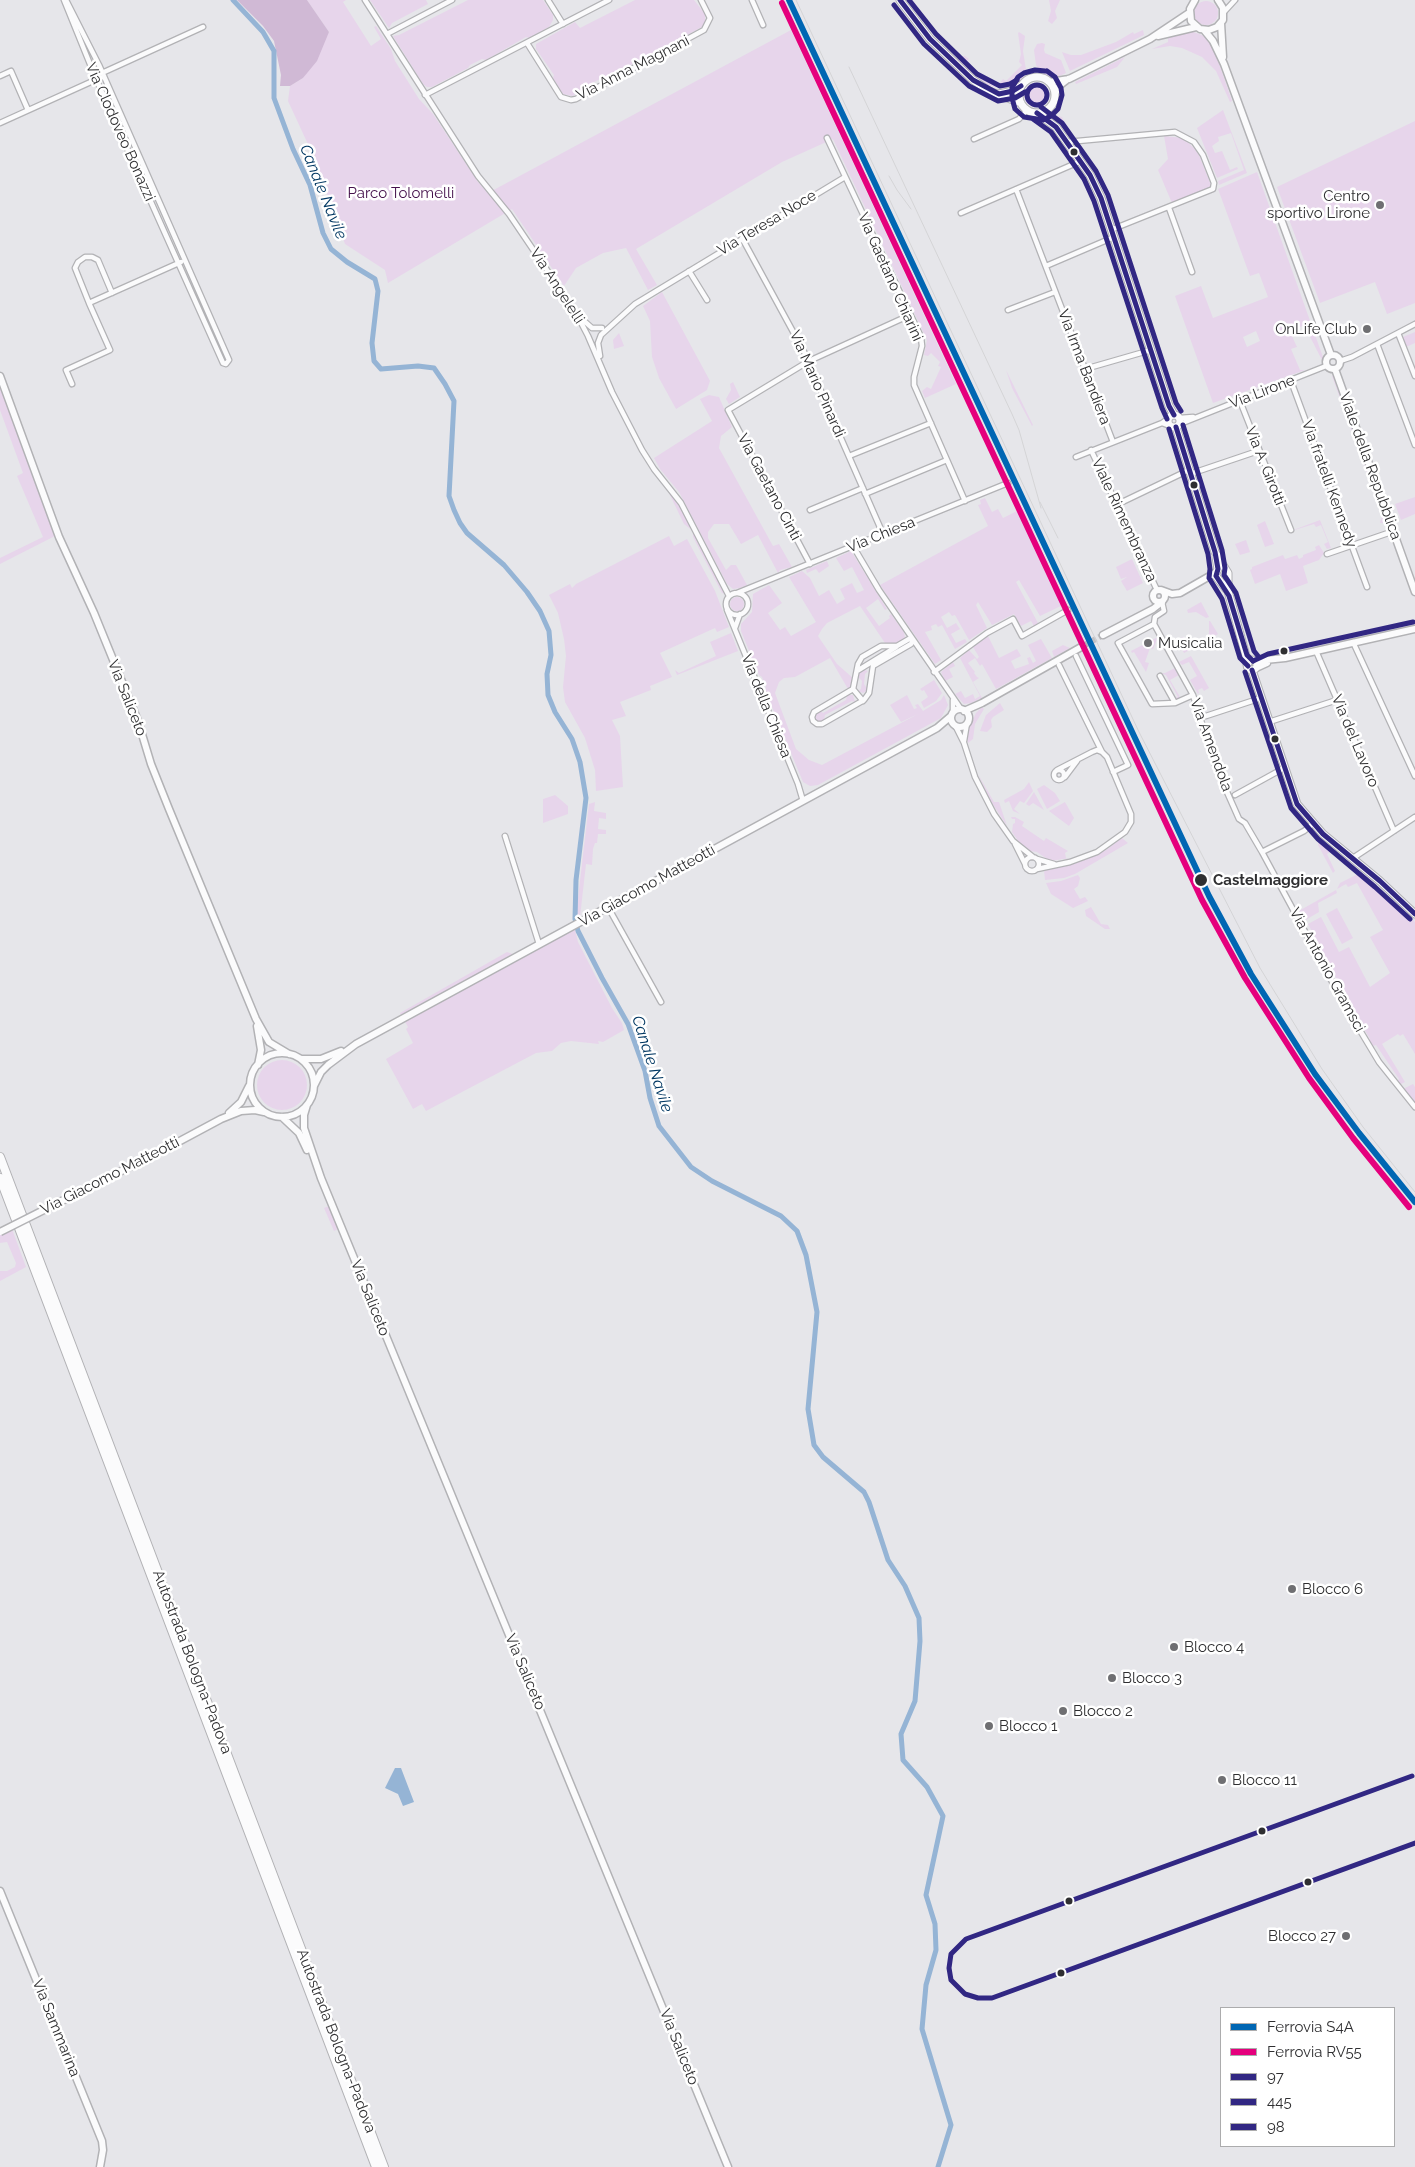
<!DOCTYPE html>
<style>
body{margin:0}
#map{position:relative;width:1415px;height:2167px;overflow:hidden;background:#e6e6ea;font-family:Raleway,sans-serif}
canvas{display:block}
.legend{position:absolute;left:1220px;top:2007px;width:175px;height:140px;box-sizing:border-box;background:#fff;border:1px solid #acacad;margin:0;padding:6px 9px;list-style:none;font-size:15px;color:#2f2f31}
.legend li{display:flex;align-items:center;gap:10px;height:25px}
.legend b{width:25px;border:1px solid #acacad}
</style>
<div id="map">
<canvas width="1415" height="2167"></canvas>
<ul class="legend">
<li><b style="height:6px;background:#0066b3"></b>Ferrovia S4A</li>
<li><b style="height:6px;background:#e5007d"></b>Ferrovia RV55</li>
<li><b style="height:6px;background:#312783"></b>97</li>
<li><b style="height:6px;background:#312783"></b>445</li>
<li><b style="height:6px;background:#312783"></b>98</li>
</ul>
</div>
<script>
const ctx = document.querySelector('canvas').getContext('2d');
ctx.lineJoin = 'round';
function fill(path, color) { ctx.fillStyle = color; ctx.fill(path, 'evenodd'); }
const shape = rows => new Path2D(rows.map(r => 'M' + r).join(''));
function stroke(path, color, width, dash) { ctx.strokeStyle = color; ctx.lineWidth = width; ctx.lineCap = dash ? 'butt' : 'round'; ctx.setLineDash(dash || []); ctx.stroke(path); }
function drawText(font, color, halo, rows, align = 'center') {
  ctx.font = font + ' Raleway,sans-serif'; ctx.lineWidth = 5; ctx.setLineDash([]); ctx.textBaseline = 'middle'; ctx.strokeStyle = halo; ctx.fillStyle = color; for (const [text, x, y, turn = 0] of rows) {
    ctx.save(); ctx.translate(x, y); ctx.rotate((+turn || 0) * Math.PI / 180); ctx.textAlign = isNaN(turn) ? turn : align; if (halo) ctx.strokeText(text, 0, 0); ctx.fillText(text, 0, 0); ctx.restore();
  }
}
fill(shape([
 [307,0,346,0,343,2,371,46,381,39,374,27,376,26,391,49,395,61,419,99,433,114,478,182,488,193,791,30,956,384,925,398,922,391,927,387,931,389,941,367,938,366,940,362,931,353,928,356,924,355,927,340,833,139,782,162,636,249,657,285,648,290,626,248,603,253,576,268,564,286,512,209,388,283,385,270,345,244,313,155,288,101,290,86,303,78,329,32],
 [370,0,426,0,428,4,392,23,389,28],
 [468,0,543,0,553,15,553,20,549,27,529,38,526,37,486,60,482,59,470,65,468,68,432,87,427,87,423,84,393,36,399,35],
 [635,0,694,0,705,14,705,23,702,27,603,80,600,79,586,86,585,89,572,96,563,94,553,78,554,75,536,49,536,44,575,22,580,28],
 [1049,0,1060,0,1055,11,1057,18,1052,24,1048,21,1051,11],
 '1194 13a12 12 0 1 1 24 0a12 12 0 1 1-24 0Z',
 [1143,30,1144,35,1070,71,1062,52,1071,55,1081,55,1116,42,1133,32,1134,34],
 [1191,31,1204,36,1212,43,1232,101,1230,102,1216,71,1202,57,1182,48,1170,46,1152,49,1168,42,1168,38],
 [1019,32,1025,36,1023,51,1026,70,1024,77,1014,87,1005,89,987,85,970,74,958,60,960,56,965,56,969,59,965,63,986,82,988,81,992,85,997,86,1003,79,1006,81,1022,65,1019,62,1021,54,1018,33],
 [1042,43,1045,44,1044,50,1045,53,1061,60,1066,73,1055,78,1047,76,1040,72,1036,65,1034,50,1037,44],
 [1125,57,1117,67,1076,84,1075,82],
 '1024 95a12 12 0 1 1 24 0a12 12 0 1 1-24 0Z',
 [1223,110,1247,173,1219,185,1218,181,1244,170,1231,133,1218,137,1219,141,1212,146,1215,153,1222,151,1230,170,1237,167,1238,169,1217,178,1197,128],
 [1059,116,1062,117,1071,137,1067,135,1056,117],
 [1415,121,1415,303,1387,314,1375,282,1320,303,1277,187],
 [1164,136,1183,138,1194,148,1199,155,1211,185,1210,188,1172,203,1158,170,1168,159],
 [1257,172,1324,360,1323,362,1304,325,1290,332,1297,347,1291,349,1300,370,1305,370,1213,403,1175,296,1201,286,1213,318,1268,297,1259,273,1250,276,1218,189],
 [1256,331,1260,341,1247,347,1243,337],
 [662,292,710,381,707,390,676,409,659,378,652,357,650,321,643,306],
 [1415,332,1415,343,1406,347,1403,337],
 [619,333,624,346,614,349,613,340],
 [1006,370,1033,425,1032,426,1012,388],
 [1332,376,1333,376,1385,522,1385,523,1380,523,1382,516],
 [733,382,740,397,729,404,726,399,731,390,730,384],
 [0,384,55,536,0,564,0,558,43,537,17,476,23,473,0,410],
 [709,395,719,397,732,427,721,436,719,448,773,546,779,544,792,567,780,570,778,573,758,535,741,544,729,524,714,524,708,532,708,538,726,570,731,565,736,565,747,585,740,588,733,589,727,584,679,492,660,469,654,458,712,421,700,399],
 [668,491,680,507,693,531,726,594,722,593,693,537,693,531,684,524],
 [1415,497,1415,514,1401,520,1395,504],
 [985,498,992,512,998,509,1003,518,1023,508,1065,604,1040,616,1019,580,1016,582,1038,623,1034,626,1031,621,1021,626,1014,614,992,625,978,602,976,605,987,628,969,640,955,615,952,616,949,612,941,617,947,628,956,623,960,629,951,634,956,643,965,639,967,642,955,649,942,625,938,627,936,624,931,626,932,630,925,632,941,660,935,664,880,585,988,526,978,505,981,504,980,500],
 [1320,520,1331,548,1327,549,1324,544,1328,542,1321,525,1316,527,1314,524,1288,532],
 [1265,521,1274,544,1265,547,1257,525],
 [669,536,674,546,687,539,715,591,729,627,717,632,715,628,660,653,672,677,650,686,651,690,620,702,626,716,612,720,620,736,623,787,596,791,595,770,585,738,565,702,563,687,566,656,564,639,558,613,549,595,570,584,572,588,576,584],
 [1246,540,1250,552,1240,555,1235,544],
 [1319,545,1324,553,1319,560,1303,566,1308,583,1286,591,1280,574,1255,584,1250,570,1252,569,1252,567,1283,555,1285,559,1297,555,1299,559,1303,557,1303,555,1316,550,1315,547],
 [851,551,887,609,885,610,878,599,866,608,879,626,890,618,889,616,891,614,904,632,905,638,897,644,885,643,860,606,827,623,822,629,818,636,820,639,837,664,854,679,852,685,848,689,830,658,795,677,784,678,779,682,775,693,796,749,809,760,822,765,918,714,901,722,890,705,907,695,914,709,917,708,915,705,918,704,923,711,941,700,944,695,948,705,941,718,818,785,810,786,803,782,765,690,766,687,762,677,759,675,741,631,741,624,752,612,753,594,769,585,782,603,768,613,780,630,785,627,791,636,816,622,789,577,802,571,810,578,819,596,829,590,837,604,845,599,840,589,852,583,857,593,864,590,852,567,844,571,836,558],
 [1132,559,1143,583,1127,591,1121,581,1127,577,1121,579,1116,567],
 [827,561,829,566,819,573,816,569,807,573,806,570],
 '730 604a7 7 0 1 1 14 0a7 7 0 1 1-14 0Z',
 [1201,602,1209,617,1206,618,1196,612,1188,613,1187,610],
 [1209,621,1210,621,1218,634,1204,642,1209,633],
 [731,633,738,651,677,675,675,670,679,673,716,656,710,642],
 [988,636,999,658,1017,649,1021,656,1011,661,1015,669,1029,664,1027,658,1030,657,1033,663,1036,661,1028,645,1041,639,1052,658,996,689,982,664,980,666,975,658,968,663,975,672,974,673,977,677,979,678,973,682,982,698,971,703,964,704,955,694,961,691,965,698,973,694,975,699,980,696,960,658,969,650,977,659,979,657,973,647],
 [1158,637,1153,649,1150,648,1145,662,1149,663,1146,672,1134,652,1132,653,1131,651],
 [1183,637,1193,644,1200,642,1201,644,1184,653,1177,640],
 [1063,645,1070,648,1054,657,1052,651],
 [1191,656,1209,688,1204,691,1202,688,1198,690,1199,693,1198,694,1190,680,1197,676,1189,662,1182,665,1179,662],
 [953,662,955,666,949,669,953,677,945,681,941,672],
 [1175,668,1179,675,1170,680,1180,697,1175,700,1174,697,1178,697,1166,675,1161,673,1165,673],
 [862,669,868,671,865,674,864,684,868,690,863,693,858,691,861,689,862,681,858,677,859,672],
 [934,680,942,693,936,701,924,708,921,702,928,697,924,690,922,691,920,689],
 [847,695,853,695,855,702,852,701,825,715,824,720,820,722,815,719,815,713,820,710,823,713,846,700],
 [1000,703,1004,710,993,717,991,720,992,727,987,732,980,731,986,715],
 [982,707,984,709,975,724,973,739,968,743,967,735,969,728,976,713],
 [978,774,994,802,999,802,1007,826,990,800],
 [1029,782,1033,791,1024,803,1020,801,1014,809,1020,814,1013,811,1009,801,1005,803,1004,800,1024,789],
 [1044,785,1055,793,1060,801,1047,809,1037,789],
 [1034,792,1044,810,1033,803,1029,806,1026,804],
 [555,795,568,806,568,814,543,823,543,799],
 [595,802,594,811,606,813,606,819,599,818,598,829,606,830,606,834,598,834,597,843,595,843,593,849,592,865,586,864,580,917,576,915,589,804],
 [1065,802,1074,818,1069,826,1049,811],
 [1011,817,1015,817,1024,822,1022,826,1044,841,1046,838,1068,851,1065,853,1066,858,1070,858,1050,861,1037,852,1030,851,1021,845,1012,832,1013,824,1015,823,1015,819,1012,819],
 [1122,838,1128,843,1075,874,1064,878,1045,880,1044,870,1067,866,1087,859,1106,850],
 [1319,839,1333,850,1327,854,1335,871,1333,873,1318,845],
 [1078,875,1080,878,1078,886,1074,889,1080,899,1085,897,1088,901,1073,908,1051,894,1046,883,1061,881],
 [1356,875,1366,876,1415,922,1415,1054,1403,1034,1400,1036,1398,1034,1382,1044,1405,1082,1401,1084,1397,1082,1399,1079,1376,1045,1373,1046,1368,1040,1370,1039,1353,1010,1350,1011,1345,1001,1347,999,1308,924,1321,917,1339,952,1349,947,1370,987,1390,973,1370,937,1383,930,1357,883,1348,887,1346,884,1337,889,1340,883],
 [1336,890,1337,893,1318,903,1319,912,1302,922,1297,912],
 [1091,907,1101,924,1108,925,1110,929,1105,929,1086,916,1085,910],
 [1337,908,1353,938,1342,944,1326,914],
 [574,926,578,942,612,1008,622,1023,624,1030,603,1042,598,1041,599,1044,571,1041,561,1043,552,1051,536,1053,426,1111,422,1104,413,1109,386,1059,413,1043,406,1029,408,1027,400,1013,507,952,518,956],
 '257 1085a25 25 0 1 1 50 0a25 25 0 1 1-50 0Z',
 [1413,1084,1415,1087,1415,1104,1403,1089],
 [329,1206,338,1229,334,1231,324,1208],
 [12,1229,26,1267,0,1281,0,1271,7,1271,15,1267,16,1263,7,1242,0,1243,0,1235]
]), '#e7d5eb');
fill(shape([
 [237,0,307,0,329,32,317,61,303,78,290,86,280,86,281,75,274,41,263,26]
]), '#d0b9d5');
fill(shape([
 [395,1768,401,1768,414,1802,403,1806,398,1794,385,1788]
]), '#95b4d5');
stroke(shape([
 [233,0,263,32,274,51,274,98,293,149,310,185,323,233,331,249,347,262,375,279,378,291,372,343,374,361,381,369,418,366,434,368,445,384,454,401,449,496,454,510,460,523,467,533,504,565,527,592,540,611,549,631,551,655,547,674,548,695,555,712,572,739,580,762,586,798,576,880,575,919,578,931,602,978,628,1024,645,1071,650,1098,659,1126,691,1167,712,1181,781,1216,797,1231,806,1255,817,1312,808,1409,814,1445,823,1457,864,1492,869,1502,888,1560,905,1586,919,1618,920,1641,915,1701,901,1734,903,1760,927,1787,943,1816,926,1895,935,1924,936,1950,926,1985,922,2029,951,2125,938,2167]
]), '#95b4d5', 5);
stroke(shape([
 [1083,646,1103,635]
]), '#c1c1c5', 6, [6, 3]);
const street = shape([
 [64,0,96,79,223,363,226,364,229,360,99,65,66,0],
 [365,0,478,176,509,214,576,313,588,336,612,392,642,450,654,469,681,503,729,596],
 [548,0,563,24],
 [752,0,763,25],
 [1224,12,1235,0],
 [387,34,452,0],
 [527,43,561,97,571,100,576,99,704,30,710,18,701,0],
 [102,73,203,27],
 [0,76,11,71,28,110],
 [425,95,609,0],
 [0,123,104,76],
 [827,138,921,337,922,346,914,377,914,385,965,501],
 [974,139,1019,119,1027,110],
 [1067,142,1175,132,1194,142,1203,155,1214,183,1213,189,1113,229],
 [1016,189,1113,442],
 [1169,208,1192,272],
 [961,213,1081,161],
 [742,238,809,361,829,411,883,534],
 [1046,266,1114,237],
 [689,271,707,300],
 [89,303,75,268,78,262,85,257,92,257,98,260,112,293],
 [1008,310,1055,292],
 [583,320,592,328,602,328],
 [1398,333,1415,376],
 [1377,344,1415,445],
 [600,356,598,343,601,335,635,304,845,177],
 [1340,361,1352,357,1415,324],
 [1085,369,1151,350],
 [1291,381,1367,587],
 [72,384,66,370,110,350,89,303,181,262],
 [1240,401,1291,530],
 [1169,418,1162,423,1170,426],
 [1180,418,1193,417],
 [1180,424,1326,366],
 [1091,450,1157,590],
 [849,456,931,423],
 [1076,457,1162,423],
 [1190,474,1258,451],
 [865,494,947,460],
 [1116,505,1189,470],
 [810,510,863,488],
 [853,546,879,590,961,709],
 [1327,554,1394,531],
 [810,564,728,410,809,361,910,315],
 [737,593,1008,483],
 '726 604a11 11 0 1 1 22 0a11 11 0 1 1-22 0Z',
 [1162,602,1164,611,1155,617,1154,624,1193,695,1215,765,1239,819,1245,823,1262,852],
 [727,610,798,784,803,801],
 [1154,624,1118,643,1152,704,1175,703],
 [735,628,740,614],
 [909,639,913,640,911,644,873,666,869,693,864,700,822,724,817,724,813,721,812,717,814,712,853,689,858,664,862,657,881,646,897,646,909,639],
 [1353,642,1415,776],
 [1316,651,1394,831],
 [1076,656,1128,765,1113,772],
 [1059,665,1102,752],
 [857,671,896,647],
 [934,672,987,633,1013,619,1022,636,1068,610],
 [1160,676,1175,703,1193,695],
 [853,689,863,701],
 [953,700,953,712],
 [1206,716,1261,698],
 [1269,722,1337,700],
 [956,727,964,743,975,777,994,814,1013,841,1033,857],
 [964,741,967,723],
 '1054 775a5 5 0 1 1 10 0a5 5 0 1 1-10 0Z',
 [1065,777,1077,761],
 [1235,795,1284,768],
 [1313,824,1304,831,1262,852,1343,1002,1379,1062,1415,1107],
 [505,836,539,944],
 [1015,844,1025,864],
 '1025 864a7 7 0 1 1 14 0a7 7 0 1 1-14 0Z',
 [1353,858,1415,817],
 [1037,859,1054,864],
 [1037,869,1070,862,1097,852,1125,832,1131,822,1131,814,1107,757,1102,752,1097,750,1092,752,1057,770],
 [608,907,661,1002]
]);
const secondary = shape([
 [1195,0,1190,9,1191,21,1200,29,1209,30,1217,27,1223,20,1223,8,1218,0],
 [1221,23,1223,57],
 [1204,30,1213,41,1224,64,1331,355],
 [1158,36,1196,27],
 [1050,82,1069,79,1150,39,1189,13],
 [1055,94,1059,86,1068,79],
 '1326 362a7 7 0 1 1 14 0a7 7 0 1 1-14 0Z',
 [1335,369,1415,592],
 [0,376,59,537,94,613,138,721,151,764,169,809,256,1019,269,1042,289,1054],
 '1153 596a6 6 0 1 1 12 0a6 6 0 1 1-12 0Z',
 [1161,590,1172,594,1180,593,1215,573],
 [1103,635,1153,609,1162,602],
 [1255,661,1285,658,1415,629],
 [1256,668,1267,663],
 '951 718a9 9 0 1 1 18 0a9 9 0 1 1-18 0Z',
 [964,711,982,703,1083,646],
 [257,1026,261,1050,258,1065],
 '250 1085a32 32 0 1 1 64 0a32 32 0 1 1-64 0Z',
 [301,1059,321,1059,341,1051],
 [314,1086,321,1072,328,1065,356,1044,937,728,951,716],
 [307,1105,304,1115,304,1128,321,1178,728,2167],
 [229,1113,241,1102,249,1086],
 [282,1117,299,1133,307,1150],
 [165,1149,221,1119,241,1111,255,1110,264,1112],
 [0,1891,102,2141,103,2150,100,2167]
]);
const primary = shape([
 [900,0,930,39,973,80,989,91,1021,103],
 '1019 95a18 18 0 1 1 36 0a18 18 0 1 1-36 0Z',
 [999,94,1013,91,1021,86],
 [1037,113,1056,127,1090,175,1101,198,1169,406,1174,415],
 '1168 421a6 6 0 1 1 12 0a6 6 0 1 1-12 0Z',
 [1176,427,1215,552,1228,573,1228,591,1248,663],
 [1216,557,1218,569,1215,575,1226,589],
 '1247 665a5 5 0 1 1 10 0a5 5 0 1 1-10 0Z',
 [1252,670,1297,804,1323,834,1380,881,1415,914]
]);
const highway = shape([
 [0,1157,384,2167],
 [0,1178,376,2167]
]);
stroke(street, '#b2b2b5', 7);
stroke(secondary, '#b2b2b5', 9);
stroke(primary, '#b2b2b5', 9);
stroke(highway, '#b2b2b5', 10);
stroke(street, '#fbfbfc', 4.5);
stroke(secondary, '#fbfbfc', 6);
stroke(primary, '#fbfbfc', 7);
stroke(highway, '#fbfbfc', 8);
stroke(shape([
 [796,0,1139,732,1220,890,1260,968,1322,1069,1363,1127,1415,1192],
 [849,67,1012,414,1019,430,1041,508],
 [889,176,897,190,911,209],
 [1040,502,1058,538]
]), '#d4d4d6', 1);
const secondaryBridge = shape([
 [0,1232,165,1149]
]);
stroke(secondaryBridge, '#b2b2b5', 9, []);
stroke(secondaryBridge, '#fbfbfc', 6);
stroke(shape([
 [900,0,930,39,973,80,999,94,1013,91,1021,86],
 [1037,113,1056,127,1090,175,1101,198,1169,406,1174,415],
 [1176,427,1215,552,1218,569,1216,576,1229,596,1247,655,1253,661],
 [1252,670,1297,804,1323,834,1380,881,1415,914]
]), '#312783', 5);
stroke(shape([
 [894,5,924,44,969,86,998,101,1015,98,1025,92],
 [1045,71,1035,70,1024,73,1018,77,1012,88,1012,98,1015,109,1024,117,1043,120,1051,116,1058,109,1062,95,1061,88,1055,77,1047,71],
 [1033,119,1051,132,1084,179,1094,201,1162,408,1167,419],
 [1169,429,1208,554,1210,569,1209,578,1222,599,1240,658,1248,666],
 [1245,672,1291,808,1318,839,1375,887,1410,919],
 [1412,1776,966,1939,951,1954,949,1968,951,1980,965,1994,978,1998,992,1998,1415,1843]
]), '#312783', 5);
stroke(shape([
 [909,0,936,34,977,74,1000,86,1010,84,1017,80],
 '1027 95a10 10 0 1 1 20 0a10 10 0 1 1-20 0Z',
 [1041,107,1062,123,1096,171,1108,195,1176,403,1181,411],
 [1183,425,1222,550,1225,568,1224,575,1236,593,1254,651,1258,656],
 [1253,661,1268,654,1413,622]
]), '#312783', 5);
stroke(shape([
 [789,0,1209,896,1251,974,1315,1074,1359,1133,1415,1202]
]), '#0066b3', 6);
stroke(shape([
 [782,3,1202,900,1245,978,1309,1078,1353,1138,1409,1207]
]), '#e5007d', 6);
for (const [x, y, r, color] of [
 [1074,152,4.5,"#2f2f31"],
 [1380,205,5,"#6f6f72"],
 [1367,329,5,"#6f6f72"],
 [1194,485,4.5,"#2f2f31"],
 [1148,643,5,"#6f6f72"],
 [1284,651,4.5,"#2f2f31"],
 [1275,739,4.5,"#2f2f31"],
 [1201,880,7,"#2f2f31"],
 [1292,1589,5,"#6f6f72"],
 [1174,1647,5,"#6f6f72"],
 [1112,1678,5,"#6f6f72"],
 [1063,1711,5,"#6f6f72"],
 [989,1726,5,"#6f6f72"],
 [1222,1780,5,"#6f6f72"],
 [1262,1831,4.5,"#2f2f31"],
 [1308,1882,4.5,"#2f2f31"],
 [1069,1901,4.5,"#2f2f31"],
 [1346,1936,5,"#6f6f72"],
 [1061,1973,4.5,"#2f2f31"]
]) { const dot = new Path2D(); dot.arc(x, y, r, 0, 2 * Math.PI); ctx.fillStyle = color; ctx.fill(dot); stroke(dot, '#fff', 2); }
drawText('15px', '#2f2f31', '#fff', [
 ["Via Anna Magnani",633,68,-27],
 ["Via Clodoveo Bonazzi",120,132,66],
 ["Via Teresa Noce",767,223,-31],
 ["Via Gaetano Chiarini",890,277,66],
 ["Via Angelelli",557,286,57],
 ["Via Irma Bandiera",1084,367,69],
 ["Via Mario Pinardi",817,384,66],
 ["Via Lirone",1262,392,-21],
 ["Via A. Girotti",1265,466,68],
 ["Viale della Repubblica",1370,466,70],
 ["Via fratelli Kennedy",1329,484,70],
 ["Via Gaetano Cinti",769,487,62],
 ["Viale Rimembranza",1124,520,65],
 ["Via Chiesa",881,535,-22],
 ["Via Saliceto",127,698,68],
 ["Via della Chiesa",766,706,68],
 ["Via del Lavoro",1355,741,67],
 ["Via Amendola",1211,745,70],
 ["Via Giacomo Matteotti",647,886,-29],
 ["Via Antonio Gramsci",1327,970,61],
 ["Via Giacomo Matteotti",110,1176,-27],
 ["Via Saliceto",370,1298,68],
 ["Autostrada Bologna-Padova",192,1662,69],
 ["Via Saliceto",525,1672,67],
 ["Via Sammarina",56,2028,68],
 ["Autostrada Bologna-Padova",336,2041,69],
 ["Via Saliceto",679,2047,68]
]);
drawText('15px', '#45114c', '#fff', [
 ["Parco Tolomelli",401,193]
]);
drawText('15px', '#2f2f31', '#fff', [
 ["Centro",1370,196,"right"],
 ["sportivo Lirone",1370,213,"right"],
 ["OnLife Club",1357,329,"right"],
 ["Musicalia",1158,643],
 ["Blocco 6",1302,1589],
 ["Blocco 4",1184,1647],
 ["Blocco 3",1122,1678],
 ["Blocco 2",1073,1711],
 ["Blocco 1",999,1726],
 ["Blocco 11",1232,1780],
 ["Blocco 27",1336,1936,"right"]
], 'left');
drawText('bold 15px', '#2f2f31', '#fff', [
 ["Castelmaggiore",1213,880]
], 'left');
drawText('italic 16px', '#013762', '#fff', [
 ["Canale Navile",323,192,68],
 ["Canale Navile",652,1064,72]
]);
</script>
